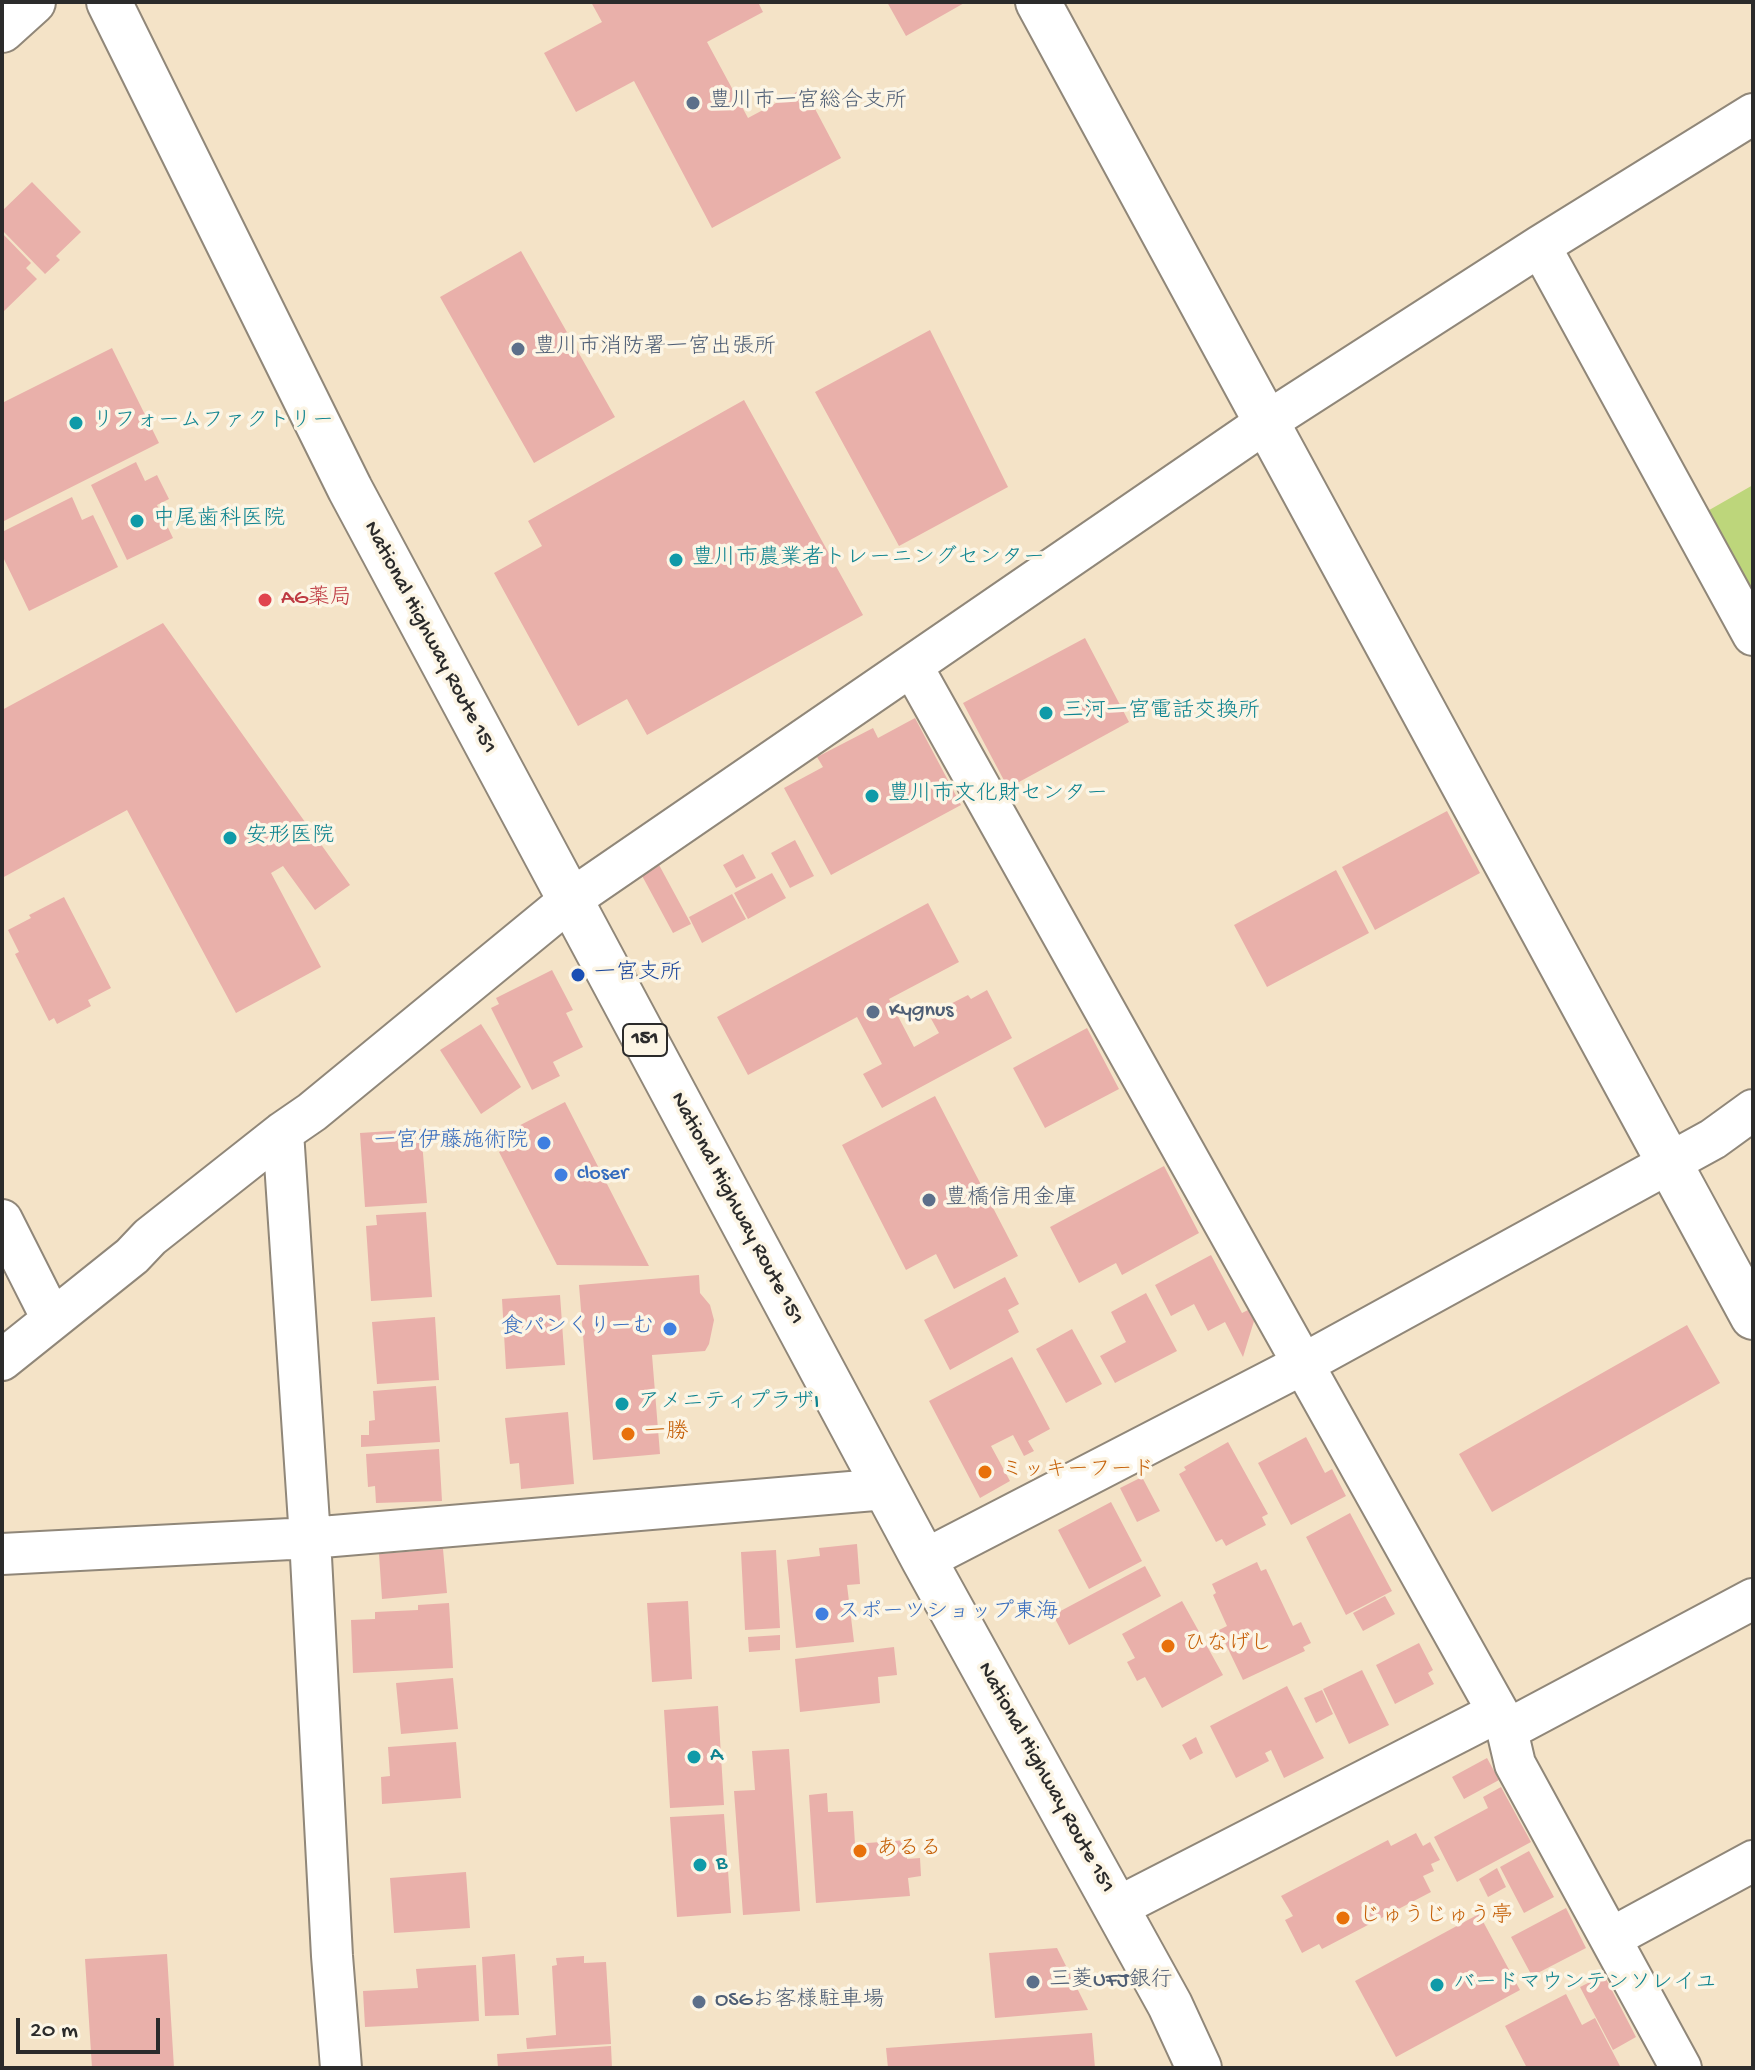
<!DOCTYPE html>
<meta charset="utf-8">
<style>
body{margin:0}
#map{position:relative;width:1755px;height:2070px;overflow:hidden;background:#f4e3c7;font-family:"Gochi Hand",sans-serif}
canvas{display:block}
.frame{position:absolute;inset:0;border:4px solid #2b2b2b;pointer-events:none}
.scale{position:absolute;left:16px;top:2018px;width:144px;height:36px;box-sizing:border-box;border:4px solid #2b2b2b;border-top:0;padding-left:10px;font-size:24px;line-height:28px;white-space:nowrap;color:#2b2b2b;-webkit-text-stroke:6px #fcf5e5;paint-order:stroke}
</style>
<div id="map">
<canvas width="1755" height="2070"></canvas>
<div class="frame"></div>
<div class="scale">20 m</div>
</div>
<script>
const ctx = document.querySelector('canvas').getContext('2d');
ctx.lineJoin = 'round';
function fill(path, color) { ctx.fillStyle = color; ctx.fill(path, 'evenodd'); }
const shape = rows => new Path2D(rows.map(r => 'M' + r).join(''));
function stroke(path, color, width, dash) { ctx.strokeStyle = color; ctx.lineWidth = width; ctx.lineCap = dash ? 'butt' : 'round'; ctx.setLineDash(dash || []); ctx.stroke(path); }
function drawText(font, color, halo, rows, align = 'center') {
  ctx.font = font + ' "Gochi Hand","Klee One",sans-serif'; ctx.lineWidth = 7; ctx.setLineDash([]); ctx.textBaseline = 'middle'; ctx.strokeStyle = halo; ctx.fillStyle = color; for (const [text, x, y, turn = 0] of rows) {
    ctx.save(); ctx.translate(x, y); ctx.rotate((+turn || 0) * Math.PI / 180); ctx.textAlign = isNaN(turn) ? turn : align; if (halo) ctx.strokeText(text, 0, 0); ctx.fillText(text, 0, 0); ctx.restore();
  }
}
fill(shape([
 [1753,485,1753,600,1704,513]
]), '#bdd67b');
fill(shape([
 [591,2,758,2,763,12,707,42,748,118,804,88,841,158,712,228,634,81,576,112,544,53,602,22],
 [887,2,966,2,906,36],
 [32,182,81,232,56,256,60,260,45,274,2,230,2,211],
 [2,233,31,263,26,268,37,279,2,313],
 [521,251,615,417,534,463,440,297],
 [930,330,1008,487,899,546,815,392],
 [112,348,159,443,2,522,2,403],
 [744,400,863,615,647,735,627,699,578,726,494,573,542,546,528,521],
 [136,462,145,481,157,475,169,499,157,505,173,538,127,560,91,485],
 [72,497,82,520,93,515,118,567,29,611,2,555,2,532],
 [163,623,350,885,315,910,283,866,271,873,321,967,236,1013,127,810,2,878,2,710],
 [1085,638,1129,722,1008,788,963,703],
 [915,718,961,805,831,875,784,788,823,767,817,757,873,728,878,738],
 [1447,811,1480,873,1375,930,1342,867],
 [795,840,814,876,790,888,771,853],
 [743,854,756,878,736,888,723,865],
 [658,863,691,924,673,933,640,872],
 [1336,870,1369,933,1267,987,1234,925],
 [772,873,786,898,748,919,734,893],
 [732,894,746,919,702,943,689,917],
 [64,897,111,988,88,1000,91,1006,57,1024,54,1018,49,1021,15,954,19,952,8,930,31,918,29,915],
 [928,903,959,962,889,999,914,1047,939,1033,929,1015,968,995,971,999,987,990,1012,1038,882,1108,863,1074,882,1064,857,1017,748,1075,717,1017],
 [552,970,573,1010,566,1013,583,1047,553,1062,560,1076,532,1090,491,1008,499,1004,496,998],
 [481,1024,521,1087,481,1114,440,1050],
 [1087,1028,1119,1089,1045,1128,1013,1068],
 [935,1096,1018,1256,954,1289,936,1254,906,1270,842,1145],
 [565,1102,649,1266,557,1265,499,1152,509,1146,503,1134],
 [421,1129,427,1203,365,1207,360,1133],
 [1164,1166,1199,1233,1122,1275,1116,1263,1079,1283,1050,1227],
 [426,1212,432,1297,371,1301,366,1226,377,1225,376,1215],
 [1211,1255,1242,1313,1248,1310,1254,1321,1243,1357,1225,1322,1208,1331,1194,1304,1171,1316,1155,1285],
 [699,1275,700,1293,710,1305,714,1320,709,1344,705,1351,652,1355,660,1454,593,1460,579,1285],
 [1005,1277,1019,1304,1008,1310,1019,1332,950,1370,924,1320],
 [1146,1293,1177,1351,1115,1383,1100,1356,1126,1342,1111,1312],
 [560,1295,565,1365,506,1369,502,1299],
 [435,1317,439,1380,377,1384,372,1322],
 [1687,1325,1720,1383,1492,1512,1459,1454],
 [1072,1329,1102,1384,1066,1403,1036,1349],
 [1012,1357,1050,1429,1028,1441,1034,1451,1024,1456,1013,1435,991,1446,1010,1481,980,1498,929,1401],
 [436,1386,440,1442,361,1447,361,1435,369,1435,369,1421,375,1420,373,1391],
 [568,1412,574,1484,521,1489,519,1463,510,1464,505,1418],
 [1306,1437,1325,1473,1332,1469,1346,1496,1291,1525,1258,1463],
 [1228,1442,1268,1514,1262,1517,1266,1525,1226,1546,1222,1539,1216,1542,1179,1474,1186,1470,1184,1467],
 [439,1449,442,1501,376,1503,375,1486,368,1487,366,1454],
 [1142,1477,1160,1511,1137,1522,1120,1488],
 [1111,1502,1142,1561,1089,1589,1058,1530],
 [1350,1513,1392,1591,1346,1615,1306,1537],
 [857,1544,860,1584,847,1585,854,1642,796,1648,787,1560,820,1556,819,1548],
 [443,1549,447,1593,382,1599,379,1554],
 [776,1550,780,1628,745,1630,741,1552],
 [1257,1562,1261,1571,1266,1569,1293,1626,1301,1622,1311,1643,1303,1647,1305,1651,1243,1680,1219,1630,1227,1626,1213,1595,1216,1593,1212,1584],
 [1145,1566,1161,1596,1069,1645,1053,1615],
 [1385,1596,1395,1614,1363,1631,1353,1613],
 [688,1601,692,1679,652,1682,647,1603],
 [1182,1601,1223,1675,1162,1708,1145,1677,1137,1681,1127,1662,1135,1658,1122,1634],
 [449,1603,453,1668,353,1673,351,1620,375,1619,375,1612,418,1610,418,1605],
 [780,1635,780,1650,749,1652,748,1637],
 [1419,1643,1433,1670,1428,1673,1434,1684,1395,1704,1376,1665],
 [894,1647,897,1675,878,1677,880,1703,800,1712,795,1659],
 [1362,1670,1389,1725,1349,1744,1323,1689],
 [453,1678,458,1729,401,1734,396,1683],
 [1287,1686,1324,1758,1284,1778,1271,1750,1265,1753,1269,1761,1236,1778,1210,1726],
 [1322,1690,1333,1714,1316,1723,1304,1698],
 [718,1706,724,1805,670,1808,664,1710],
 [1196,1737,1203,1753,1190,1760,1182,1745],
 [456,1742,461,1798,382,1804,381,1777,390,1776,388,1747],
 [789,1749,800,1911,743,1915,734,1791,755,1790,752,1751],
 [1487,1758,1499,1780,1464,1799,1452,1777],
 [1501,1787,1531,1842,1457,1882,1434,1837,1488,1808,1483,1797],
 [827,1793,828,1812,853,1811,855,1844,906,1840,907,1859,920,1858,921,1876,908,1878,910,1896,816,1903,809,1795],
 [724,1814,731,1913,677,1917,670,1817],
 [1416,1833,1423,1846,1430,1842,1440,1860,1431,1864,1434,1871,1423,1876,1431,1892,1322,1949,1319,1944,1302,1953,1285,1920,1293,1916,1281,1896,1388,1840,1391,1846],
 [1529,1851,1554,1897,1524,1913,1500,1867],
 [1497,1868,1506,1887,1488,1897,1479,1879],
 [466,1872,470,1928,394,1933,390,1878],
 [1566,1908,1586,1948,1532,1976,1511,1937],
 [1479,1914,1520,1990,1396,2057,1355,1981],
 [1057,1948,1088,2010,995,2018,989,1953],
 [167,1954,174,2068,92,2068,85,1959],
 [515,1954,519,2015,485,2016,482,1957],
 [584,1956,584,1963,606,1962,611,2044,527,2049,526,2038,556,2035,552,1966,557,1965,556,1958],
 [476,1965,479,2021,365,2027,363,1991,418,1988,416,1969],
 [1604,1975,1636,2037,1613,2050,1580,1987],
 [1566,1994,1582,2025,1595,2018,1621,2068,1527,2068,1505,2026],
 [1092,2033,1095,2068,888,2068,886,2048],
 [611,2046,612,2068,498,2068,497,2054]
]), '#e9b0aa');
const street = shape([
 [1540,246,1753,635],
 [912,666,1498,1712,1507,1730,1515,1764,1681,2068],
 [283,1132,310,1538,332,1956,341,2068],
 [2,1220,52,1319],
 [2,1360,132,1256,150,1237,283,1132,312,1112,570,900,1265,423,1540,246,1753,114],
 [2,1554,310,1538,886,1489],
 [924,1560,1303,1364,1713,1139,1753,1110],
 [1507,1730,1753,1599],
 [1116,1908,1498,1712],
 [1611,1938,1753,1861]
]);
const secondary = shape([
 [1038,2,1753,1317],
 [2,30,33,2]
]);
const highway = shape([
 [109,2,350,489,924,1560,1170,2005,1199,2068]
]);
stroke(street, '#908779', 44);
stroke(secondary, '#908779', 48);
stroke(highway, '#908779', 48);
stroke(street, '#fff', 40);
stroke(secondary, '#fff', 44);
stroke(highway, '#fff', 44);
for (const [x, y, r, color] of [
 [693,103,8,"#5c6f8a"],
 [518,349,8,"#5c6f8a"],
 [76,423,8,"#0f9aa8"],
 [137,521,8,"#0f9aa8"],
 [676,560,8,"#0f9aa8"],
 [265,600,8,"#e0444e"],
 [1046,713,8,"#0f9aa8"],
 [872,796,8,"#0f9aa8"],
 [230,838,8,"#0f9aa8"],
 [578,975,8,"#1a4fb4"],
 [873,1012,8,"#5c6f8a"],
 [544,1143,8,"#3f7fe0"],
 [561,1175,8,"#3f7fe0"],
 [929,1200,8,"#5c6f8a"],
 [670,1329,8,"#3f7fe0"],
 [622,1404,8,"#0f9aa8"],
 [628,1434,8,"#e8710a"],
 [985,1472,8,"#e8710a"],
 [822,1614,8,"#3f7fe0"],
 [1168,1646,8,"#e8710a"],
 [694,1757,8,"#0f9aa8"],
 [860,1851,8,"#e8710a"],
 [700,1865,8,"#0f9aa8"],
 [1343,1918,8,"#e8710a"],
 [1033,1982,8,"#5c6f8a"],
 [1437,1985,8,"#0f9aa8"],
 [699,2002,8,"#5c6f8a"]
]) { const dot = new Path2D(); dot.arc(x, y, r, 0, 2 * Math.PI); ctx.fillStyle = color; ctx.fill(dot); stroke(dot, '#fcf5e5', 3); }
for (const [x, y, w] of [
 [645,1040,44]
]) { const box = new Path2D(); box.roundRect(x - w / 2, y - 16, w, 32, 6); ctx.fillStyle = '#fcf5e5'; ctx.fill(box); stroke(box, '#2b2b2b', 2); }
drawText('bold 20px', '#2b2b2b', null, [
 ["151",645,1040]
]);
drawText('22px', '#4e5e75', '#fcf5e5', [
 ["豊川市一宮総合支所",709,103],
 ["豊川市消防署一宮出張所",534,349],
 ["Kygnus",889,1012],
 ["豊橋信用金庫",945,1200],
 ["三菱UFJ銀行",1049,1982],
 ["OSGお客様駐車場",715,2002]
], 'left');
drawText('22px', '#0d838f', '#fcf5e5', [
 ["リフォームファクトリー",92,423],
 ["中尾歯科医院",153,521],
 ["豊川市農業者トレーニングセンター",692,560],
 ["三河一宮電話交換所",1062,713],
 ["豊川市文化財センター",888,796],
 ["安形医院",246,838],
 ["アメニティプラザI",638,1404],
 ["A",710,1757],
 ["B",716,1865],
 ["バードマウンテンソレイユ",1453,1985]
], 'left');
drawText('22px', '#be3a42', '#fcf5e5', [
 ["AG薬局",281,600]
], 'left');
drawText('22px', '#2b2b2b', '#fcf5e5', [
 ["National Highway Route 151",429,638,62],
 ["National Highway Route 151",736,1209,62],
 ["National Highway Route 151",1045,1778,61]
]);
drawText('22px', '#164399', '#fcf5e5', [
 ["一宮支所",594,975]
], 'left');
drawText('22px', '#366cbe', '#fcf5e5', [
 ["一宮伊藤施術院",528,1143],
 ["closer",577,1175,"left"],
 ["食パンくりーむ",654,1329],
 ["スポーツショップ東海",838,1614,"left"]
], 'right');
drawText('22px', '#c56008', '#fcf5e5', [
 ["一勝",644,1434],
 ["ミッキーフード",1001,1472],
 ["ひなげし",1184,1646],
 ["あるる",876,1851],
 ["じゅうじゅう亭",1359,1918]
], 'left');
</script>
